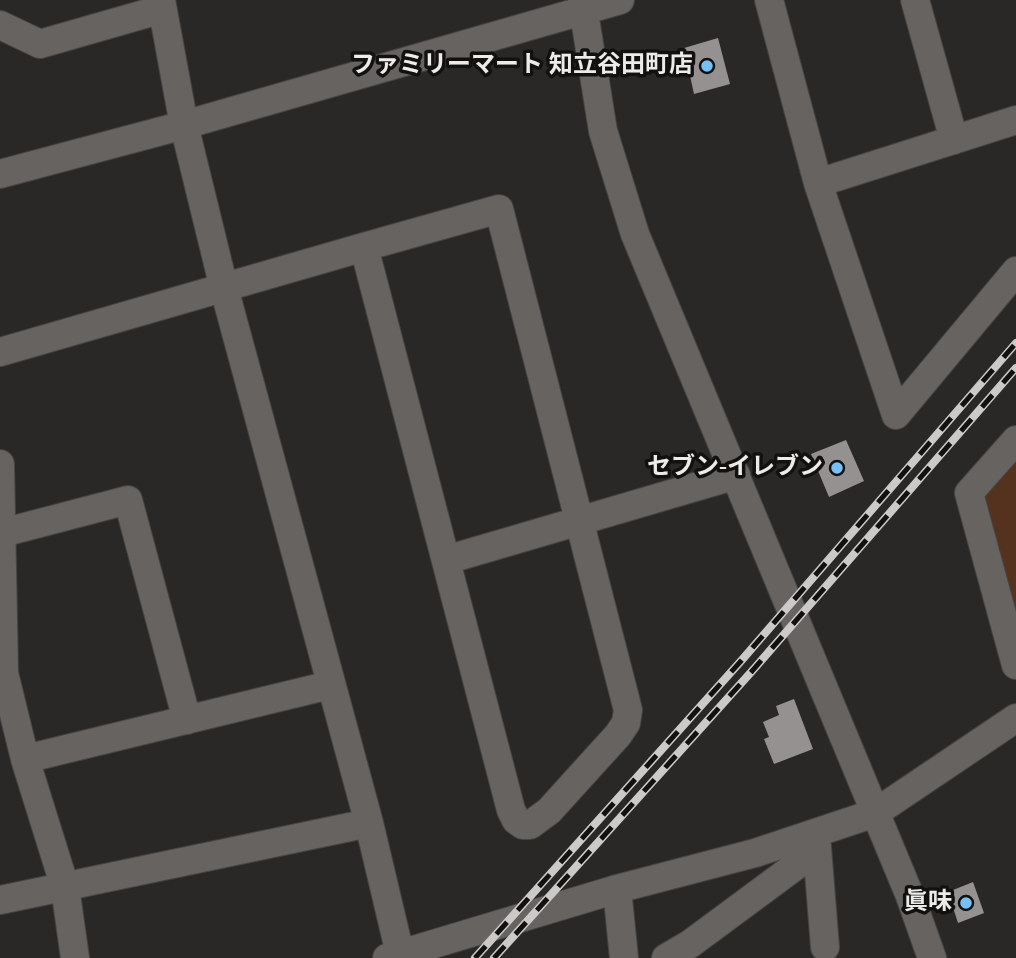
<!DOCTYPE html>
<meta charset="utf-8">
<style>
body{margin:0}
canvas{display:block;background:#2a2827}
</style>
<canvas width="1016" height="958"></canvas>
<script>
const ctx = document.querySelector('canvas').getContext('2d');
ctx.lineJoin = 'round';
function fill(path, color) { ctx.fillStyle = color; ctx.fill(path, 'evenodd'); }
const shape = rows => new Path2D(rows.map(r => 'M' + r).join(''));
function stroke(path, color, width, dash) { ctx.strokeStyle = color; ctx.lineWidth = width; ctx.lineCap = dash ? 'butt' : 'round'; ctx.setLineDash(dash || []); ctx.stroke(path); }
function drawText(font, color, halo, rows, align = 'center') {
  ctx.font = font + ' "Times New Roman","Noto Sans JP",serif'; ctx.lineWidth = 7; ctx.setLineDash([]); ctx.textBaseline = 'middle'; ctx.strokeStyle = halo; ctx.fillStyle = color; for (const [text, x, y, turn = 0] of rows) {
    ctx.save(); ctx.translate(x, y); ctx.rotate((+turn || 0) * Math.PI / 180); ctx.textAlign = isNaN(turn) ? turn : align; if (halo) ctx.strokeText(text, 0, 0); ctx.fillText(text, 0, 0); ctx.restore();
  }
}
fill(shape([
 [1016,454,1016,633,983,493]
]), '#54321d');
fill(shape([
 [718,38,730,84,694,94,684,48],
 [846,440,864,481,829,497,811,454],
 [794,699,813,749,774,764,764,739,769,737,763,722,779,715,776,706],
 [973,882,984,913,958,923,948,892]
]), '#949190');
const minor = shape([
 [161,0,184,125,224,288,369,823,401,958],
 [582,0,603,131,635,234,910,896,932,958],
 [769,0,818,183,896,415,1016,271],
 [915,0,954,140],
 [0,25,40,44,162,9],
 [0,174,184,125,620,0],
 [818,183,1016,120],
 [0,352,364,247,499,209,628,710,626,723,618,735,549,811,530,825,523,825,516,820,511,810,364,247],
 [1016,440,969,493,1016,665],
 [0,464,4,673,25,759,65,887,75,958],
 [2,533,128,500,187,720],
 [446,560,736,475],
 [25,759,330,685],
 [816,835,825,947],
 [617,889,624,958],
 [0,900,369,823],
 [387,958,617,889,755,853,875,813,1016,718],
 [666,958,690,944,817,850]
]);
stroke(minor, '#474544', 30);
stroke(minor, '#666361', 28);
const rail = shape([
 [475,958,741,661,1016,343],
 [494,958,753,670,1016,368]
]);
stroke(rail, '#cccac9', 8);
stroke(rail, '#121110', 5, [16]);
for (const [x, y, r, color] of [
 [707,66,7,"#75c0f6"],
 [837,468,7,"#75c0f6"],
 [966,903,7,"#75c0f6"]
]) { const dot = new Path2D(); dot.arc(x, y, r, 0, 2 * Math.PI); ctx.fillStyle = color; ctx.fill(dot); stroke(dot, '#121110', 2.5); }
drawText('bold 24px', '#edebea', '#121110', [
 ["ファミリーマート 知立谷田町店",693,66],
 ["セブン-イレブン",823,468],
 ["眞味",952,903]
], 'right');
</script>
